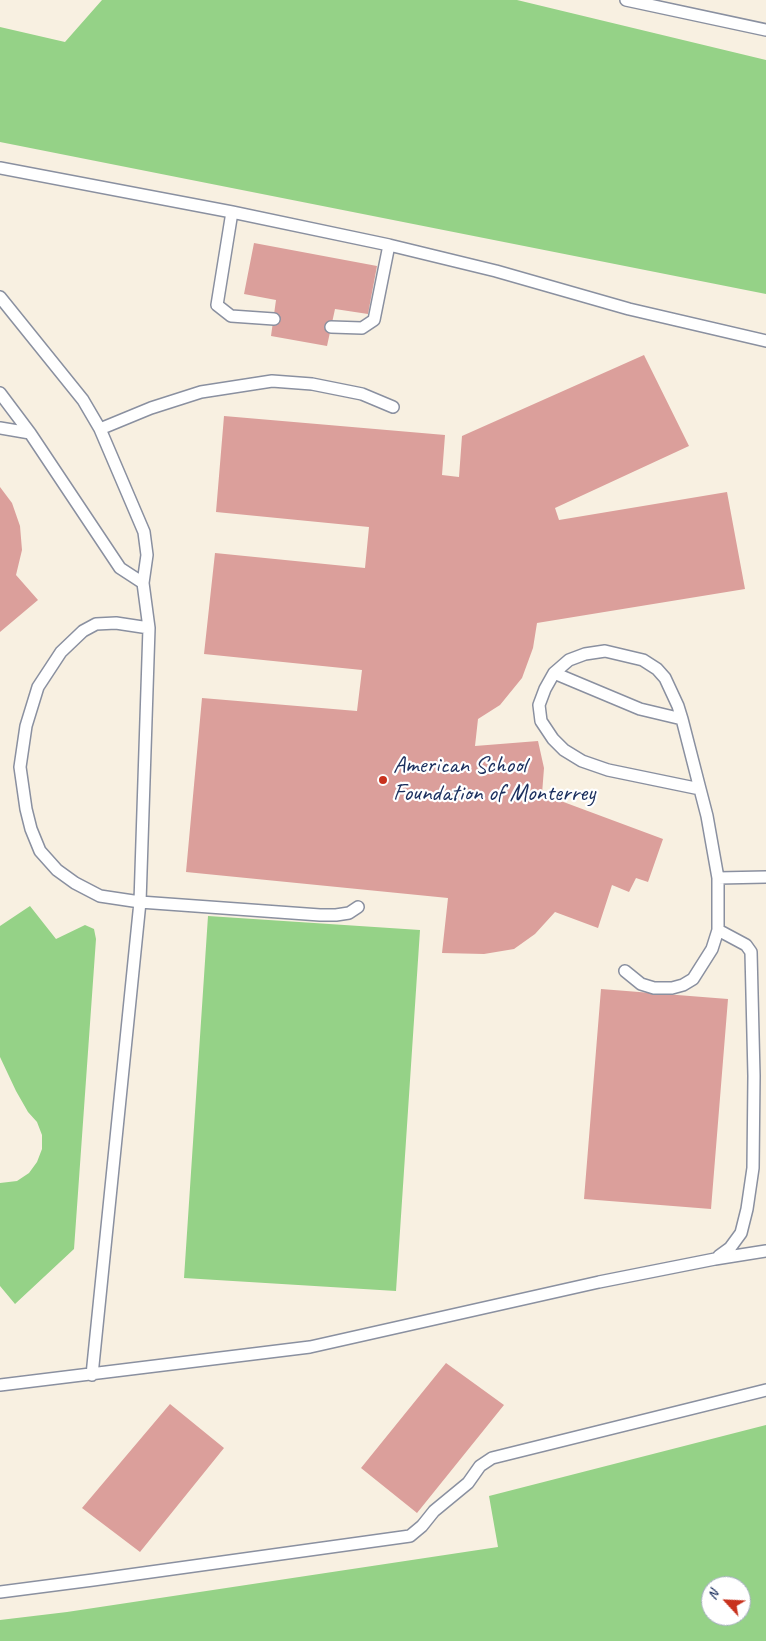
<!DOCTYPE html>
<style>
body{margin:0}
#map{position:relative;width:766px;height:1641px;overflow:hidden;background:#f8f0e1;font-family:Caveat,sans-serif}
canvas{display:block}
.north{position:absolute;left:701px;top:1576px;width:50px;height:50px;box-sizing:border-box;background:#fff;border:1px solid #a4acbf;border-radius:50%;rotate:295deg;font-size:14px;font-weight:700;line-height:20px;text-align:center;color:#1b2f5e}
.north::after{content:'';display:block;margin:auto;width:18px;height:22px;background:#c8321e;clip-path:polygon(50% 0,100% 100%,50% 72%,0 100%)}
</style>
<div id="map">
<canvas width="766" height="1641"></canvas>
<div class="north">N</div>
</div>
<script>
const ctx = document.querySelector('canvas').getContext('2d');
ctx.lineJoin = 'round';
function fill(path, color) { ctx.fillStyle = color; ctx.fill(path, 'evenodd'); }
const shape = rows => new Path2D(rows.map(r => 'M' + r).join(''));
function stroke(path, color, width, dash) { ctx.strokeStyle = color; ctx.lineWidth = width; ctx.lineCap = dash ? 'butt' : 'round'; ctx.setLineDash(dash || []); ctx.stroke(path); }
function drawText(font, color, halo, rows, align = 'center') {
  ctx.font = font + ' Caveat,sans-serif'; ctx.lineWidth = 4.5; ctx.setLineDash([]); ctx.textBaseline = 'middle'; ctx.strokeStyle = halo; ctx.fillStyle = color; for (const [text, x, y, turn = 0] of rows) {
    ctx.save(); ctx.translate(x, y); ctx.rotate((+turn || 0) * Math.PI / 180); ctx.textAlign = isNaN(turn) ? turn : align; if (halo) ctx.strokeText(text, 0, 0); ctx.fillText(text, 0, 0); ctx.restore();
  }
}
fill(shape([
 [102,0,517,0,766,60,766,294,0,142,0,27,65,42],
 [30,906,56,939,85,925,94,929,96,939,74,1249,15,1304,0,1286,0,1183,17,1181,29,1173,37,1162,42,1149,42,1135,37,1122,28,1112,16,1091,0,1057,0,926],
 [208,916,420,930,396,1291,184,1278],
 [766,1425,766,1641,0,1641,0,1620,67,1612,498,1547,489,1496],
 [711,1586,741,1586,741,1616,711,1616]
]), '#95d287');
fill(shape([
 [254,243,377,266,368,314,335,309,327,346,271,336,276,300,244,294],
 [644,355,689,446,555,508,559,520,727,492,745,589,537,623,533,648,522,678,500,705,478,719,475,746,538,741,544,768,542,794,663,839,648,882,636,878,629,892,612,885,598,928,555,912,535,934,514,949,484,954,442,953,448,898,186,872,202,698,357,711,362,670,204,654,215,553,365,568,369,527,216,512,224,416,445,435,442,475,459,477,462,436],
 [0,487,12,503,20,526,22,550,16,575,38,600,0,632],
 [601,989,728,999,711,1209,584,1199],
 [446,1363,504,1405,417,1513,361,1468],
 [170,1404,224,1448,140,1552,82,1508]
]), '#db9f9b');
const service = shape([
 [626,0,766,30],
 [0,168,232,212,389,245,496,271,629,309,766,341],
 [232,212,217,305,231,316,274,319],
 [0,297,83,400,100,429,144,532,147,555,143,583,149,628,140,902,92,1375],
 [331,327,362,328,374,320,389,245],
 [0,393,30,433,120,568,143,583],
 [0,428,30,433],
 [100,429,151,408,201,392,272,381,312,384,362,394,393,407],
 [149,628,116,623,96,624,83,631,61,652,38,687,26,726,20,767,26,809,31,829,40,851,57,870,75,883,100,896,140,902,320,915,336,915,349,913,358,907],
 [554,673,640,709,682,719],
 [718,878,766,877],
 [718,930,746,945,751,952,754,1076,753,1168,747,1209,741,1233,730,1248,719,1256],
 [625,971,641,984,654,988,672,988,683,985,693,979,712,949,718,930,718,878,707,816,700,789,682,719,678,706,665,678,657,669,643,660,605,651,585,654,569,660,554,673,545,689,539,705,541,721,553,739,564,750,582,761,608,770,700,789],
 [0,1385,310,1347,599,1282,715,1259,766,1251],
 [0,1592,93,1580,410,1536,422,1526,434,1511,468,1483,480,1466,492,1458,766,1390]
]);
stroke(service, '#8a90a0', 14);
stroke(service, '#fff', 11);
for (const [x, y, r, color] of [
 [383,780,5,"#c8321e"]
]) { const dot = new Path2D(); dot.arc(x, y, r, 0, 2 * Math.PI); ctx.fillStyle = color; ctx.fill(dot); stroke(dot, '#fff', 2); }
drawText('24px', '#1b2f5e', '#fff', [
 ["American School",393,766],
 ["Foundation of Monterrey",393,794]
], 'left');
</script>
